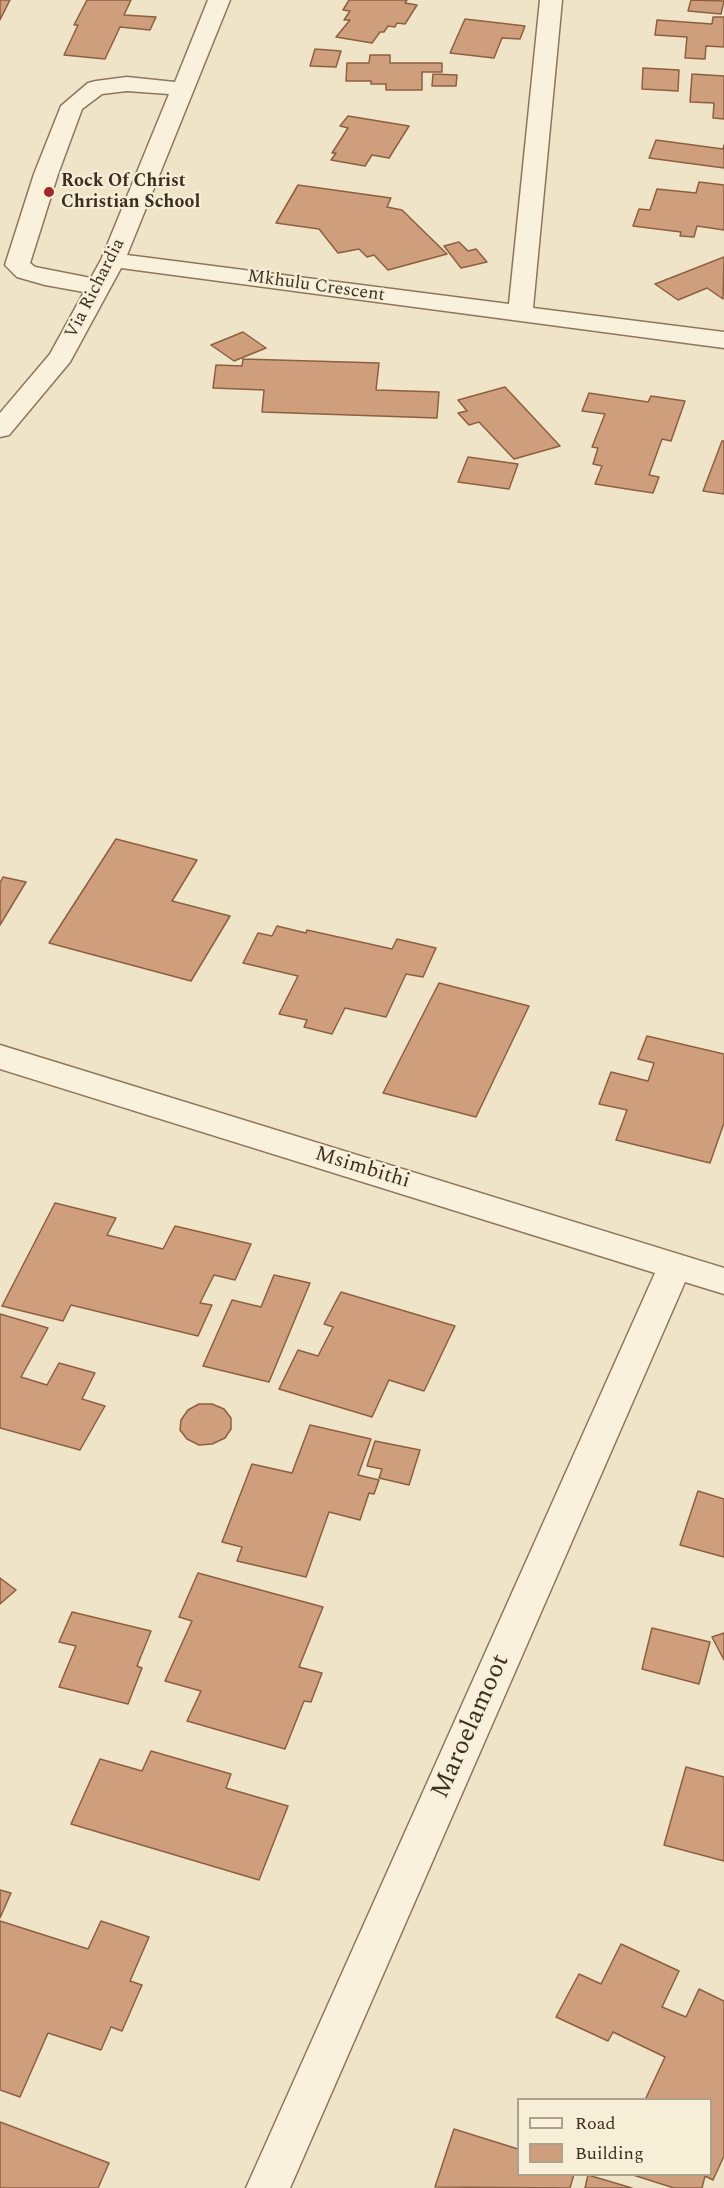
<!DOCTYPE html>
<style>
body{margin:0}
#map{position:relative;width:724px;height:2188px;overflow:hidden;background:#f0e4c8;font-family:Spectral,serif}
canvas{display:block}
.legend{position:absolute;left:517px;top:2098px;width:195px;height:78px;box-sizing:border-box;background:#f7eed8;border:2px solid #ada18e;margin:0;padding:8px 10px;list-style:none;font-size:18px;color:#3d2e20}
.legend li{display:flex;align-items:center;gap:12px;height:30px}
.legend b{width:30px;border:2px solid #ada18e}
</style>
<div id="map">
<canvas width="724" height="2188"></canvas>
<ul class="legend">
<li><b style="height:8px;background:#faf1dc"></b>Road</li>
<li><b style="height:16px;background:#cf9f7d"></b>Building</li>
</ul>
</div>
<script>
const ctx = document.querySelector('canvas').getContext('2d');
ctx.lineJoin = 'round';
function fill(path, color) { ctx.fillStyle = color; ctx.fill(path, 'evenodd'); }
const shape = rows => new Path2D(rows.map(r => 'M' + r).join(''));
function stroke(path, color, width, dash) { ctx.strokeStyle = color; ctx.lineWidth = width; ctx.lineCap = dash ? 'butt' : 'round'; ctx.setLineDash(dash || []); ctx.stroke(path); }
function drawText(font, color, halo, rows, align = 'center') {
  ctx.font = font + ' Spectral,serif'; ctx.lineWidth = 4.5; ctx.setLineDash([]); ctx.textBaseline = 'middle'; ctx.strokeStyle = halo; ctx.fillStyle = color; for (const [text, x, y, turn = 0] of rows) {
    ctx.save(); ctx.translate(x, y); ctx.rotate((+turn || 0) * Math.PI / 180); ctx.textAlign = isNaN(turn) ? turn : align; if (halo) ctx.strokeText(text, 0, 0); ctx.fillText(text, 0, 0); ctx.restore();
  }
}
const building = shape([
 [0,0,10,0,0,20,0,0],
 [87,0,131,0,124,15,156,17,150,30,120,27,105,59,64,55,78,25,74,25,87,0],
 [349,0,407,0,405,3,417,5,405,24,397,23,395,27,388,26,384,32,380,32,372,43,336,37,350,20,344,20,350,11,343,10,349,0],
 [691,0,724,1,721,14,688,11,691,0],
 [713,17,724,17,724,47,706,46,705,59,685,58,687,37,655,35,657,20,712,24,713,17],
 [465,19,525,26,520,39,502,38,494,58,450,53,465,19],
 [315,49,341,51,336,67,310,66,315,49],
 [370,55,390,55,390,63,442,63,442,72,422,72,422,90,386,90,386,84,371,84,371,81,346,81,347,63,369,63,370,55],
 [643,68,679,70,678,91,642,89,643,68],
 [433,74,457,75,456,86,432,86,433,74],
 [692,74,724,76,724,119,713,118,714,103,690,102,692,74],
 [348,116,409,126,389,158,372,155,365,166,331,160,336,153,332,153,348,128,340,126,348,116],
 [656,140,723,149,724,145,724,168,649,158,656,140],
 [699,182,724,185,724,230,697,226,694,237,680,236,681,232,633,226,639,209,650,210,657,189,696,193,699,182],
 [298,185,391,198,387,207,402,210,447,254,388,270,374,255,367,257,359,249,338,253,319,229,276,223,298,185],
 [459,242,468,251,476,249,487,262,461,268,444,246,459,242],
 [724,257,723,299,707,288,678,300,655,284,724,257],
 [243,332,266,348,234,361,211,345,243,332],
 [243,359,379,363,376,390,439,392,437,418,262,412,264,390,213,388,216,365,242,366,243,359],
 [505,387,560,446,514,459,479,422,469,425,458,413,467,411,458,400,505,387],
 [589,393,648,402,651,396,685,401,671,441,662,439,649,475,659,477,653,493,595,484,602,466,593,464,598,448,592,447,605,414,582,411,589,393],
 [722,441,724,441,724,494,703,491,722,441],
 [468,457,518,464,509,489,458,482,468,457],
 [116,839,197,860,172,901,230,916,191,981,49,943,116,839],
 [3,877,26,882,0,925,0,883,3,877],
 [277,926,306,933,307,930,392,949,397,939,436,948,423,977,406,974,386,1017,345,1008,332,1034,304,1027,307,1020,279,1014,298,976,243,963,258,933,272,936,277,926],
 [439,983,529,1006,476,1117,383,1093,439,983],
 [647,1036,724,1054,724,1123,710,1163,616,1140,627,1110,599,1104,611,1072,648,1081,654,1063,638,1059,647,1036],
 [55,1203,116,1218,107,1235,163,1249,175,1226,251,1244,235,1280,214,1275,200,1303,212,1305,198,1336,71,1305,63,1321,2,1306,55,1203],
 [274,1275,310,1283,269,1382,203,1366,232,1300,261,1307,274,1275],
 [341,1292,455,1326,424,1391,389,1380,372,1417,279,1389,298,1350,318,1356,333,1327,324,1324,341,1292],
 [0,1314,48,1328,21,1377,47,1385,59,1363,95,1373,82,1399,105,1406,80,1450,0,1428,0,1314],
 [199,1404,212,1404,224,1409,231,1418,231,1429,225,1438,212,1444,199,1445,187,1439,180,1430,181,1420,188,1410,199,1404],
 [310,1425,371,1439,358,1475,379,1480,374,1494,369,1493,360,1520,329,1512,306,1577,237,1561,242,1547,222,1542,252,1464,292,1473,310,1425],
 [375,1441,420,1450,409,1485,379,1478,382,1469,367,1466,375,1441],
 [698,1491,724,1499,724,1557,680,1545,698,1491],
 [198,1573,323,1607,299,1667,322,1673,311,1702,304,1701,285,1749,187,1721,201,1691,165,1681,192,1621,179,1617,198,1573],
 [0,1578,16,1590,0,1604,0,1578],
 [72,1612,151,1631,137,1666,142,1668,128,1704,59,1687,76,1646,59,1642,72,1612],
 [652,1628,710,1642,699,1684,642,1669,652,1628],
 [724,1633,724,1660,712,1637,724,1633],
 [151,1751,231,1774,226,1788,288,1806,259,1880,71,1824,100,1759,142,1771,151,1751],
 [686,1767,724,1777,724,1861,664,1845,686,1767],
 [0,1890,11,1893,0,1918,0,1890],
 [0,1921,88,1949,101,1921,149,1937,130,1981,142,1985,122,2031,111,2027,101,2050,48,2033,20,2097,0,2090,0,1921],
 [621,1944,679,1971,662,2007,686,2017,699,1989,724,2001,724,2156,713,2180,705,2176,702,2188,674,2188,630,2174,710,2174,710,2100,645,2100,665,2057,613,2032,608,2041,556,2017,579,1974,601,1984,621,1944],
 [0,2122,109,2163,98,2188,0,2188,0,2122],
 [454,2129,518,2149,518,2174,574,2174,570,2188,435,2187,454,2129],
 [588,2175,632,2188,585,2188,588,2175]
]);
fill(building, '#cf9f7d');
stroke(building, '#8d5f41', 1.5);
const minor = shape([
 [208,0,230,0,127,255,509,304,540,0,562,0,533,308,724,332,724,348,121,268,70,362,9,435,0,437,0,413,50,354,84,292,45,285,17,277,5,265,34,174,61,106,88,83,96,81,127,77,175,82,208,0],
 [127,91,169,94,101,260,91,278,35,267,30,263,58,174,82,109,102,94,127,91],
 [0,1045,724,1268,724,1294,685,1282,290,2188,246,2188,655,1273,0,1069,0,1045]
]);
stroke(minor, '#8d765c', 3);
fill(minor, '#faf1dc');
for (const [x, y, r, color] of [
 [49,192,6,"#9e2a2b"]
]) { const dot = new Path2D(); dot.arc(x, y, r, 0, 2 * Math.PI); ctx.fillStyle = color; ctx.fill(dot); stroke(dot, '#f7eed8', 2); }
drawText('bold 18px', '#3d2e20', '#f7eed8', [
 ["Rock Of Christ",61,182],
 ["Christian School",61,203]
], 'left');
drawText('18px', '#3d2e20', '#f7eed8', [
 ["Mkhulu Crescent",316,287,8],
 ["Via Richardia",96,289,-63]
]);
drawText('21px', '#3d2e20', '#f7eed8', [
 ["Msimbithi",362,1169,17]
]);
drawText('26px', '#3d2e20', '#f7eed8', [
 ["Maroelamoot",472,1727,-66]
]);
</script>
